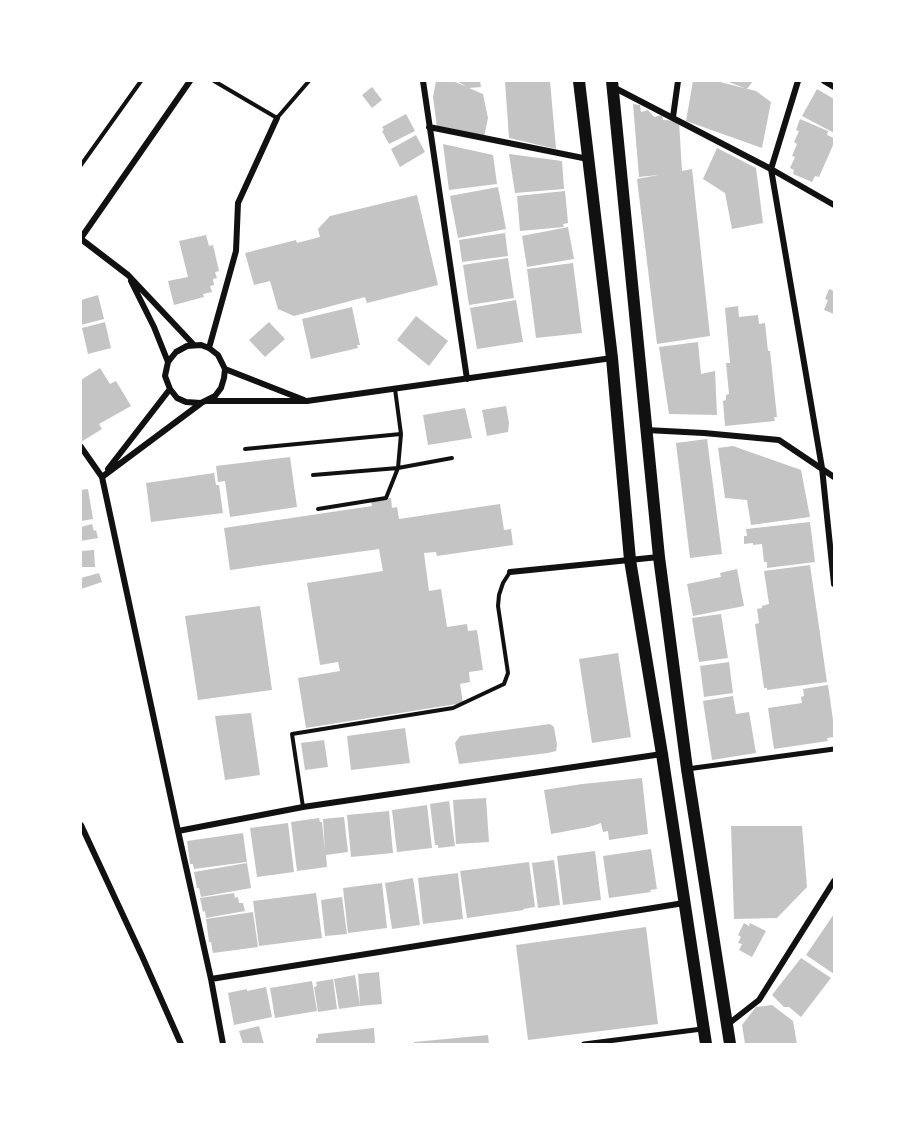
<!DOCTYPE html>
<style>
body{margin:0}
#map{position:relative;width:915px;height:1125px;overflow:hidden;background:#fff;font-family:"Noto Sans",sans-serif}
canvas{display:block}
.frame{position:absolute;inset:0;border:82px solid #fff;pointer-events:none}
</style>
<div id="map">
<canvas width="915" height="1125"></canvas>
<div class="frame"></div>
</div>
<script>
const ctx = document.querySelector('canvas').getContext('2d');
ctx.lineJoin = 'round';
function fill(path, color) { ctx.fillStyle = color; ctx.fill(path, 'evenodd'); }
const shape = rows => new Path2D(rows.map(r => 'M' + r).join(''));
function stroke(path, color, width, dash) { ctx.strokeStyle = color; ctx.lineWidth = width; ctx.lineCap = dash ? 'butt' : 'round'; ctx.setLineDash(dash || []); ctx.stroke(path); }
fill(shape([
 [436,81,453,81,467,87,457,81,480,81,481,87,469,88,483,94,488,118,484,137,437,127,433,97],
 [505,81,550,81,556,149,509,138],
 [693,81,716,81,756,91,771,102,762,148,686,121],
 [726,81,753,81,747,89],
 [372,87,382,100,372,108,362,95],
 [817,89,834,99,834,133,802,116],
 [633,104,640,105,641,112,648,110,654,117,662,115,663,120,679,121,682,171,692,169,710,336,657,344,637,179,658,175,639,177],
 [406,114,415,131,389,144,382,131,384,130,382,127],
 [800,119,828,131,827,135,834,138,834,143,819,177,815,176,812,182,793,174,794,170,790,168,795,157,792,156,797,144,794,142,799,131,796,130],
 [416,135,425,152,400,167,391,149],
 [443,144,493,155,497,184,449,190],
 [717,148,756,168,763,223,732,229,725,193,703,179],
 [509,154,562,161,564,189,515,193],
 [498,187,506,229,458,238,450,196],
 [565,191,568,223,563,224,564,227,520,231,517,196],
 [417,195,438,285,367,303,365,297,294,316,278,309,270,281,254,285,245,253,296,240,297,243,320,237,318,229,330,216],
 [568,227,574,259,527,267,522,236],
 [505,233,508,256,462,262,459,240],
 [206,235,209,246,213,245,219,271,215,272,217,278,213,279,214,285,210,286,212,292,203,294,204,297,174,305,168,281,188,277,179,241],
 [508,258,514,298,469,305,463,265],
 [573,263,582,333,536,338,527,269],
 [829,289,834,291,834,314,824,310,828,300,825,299],
 [98,295,104,319,81,325,81,300],
 [516,300,523,342,477,349,470,308],
 [738,306,739,317,758,315,759,324,765,323,768,351,770,351,777,417,774,417,775,421,725,426,723,401,726,400,726,395,729,394,726,363,730,363,725,308],
 [352,307,360,345,357,345,358,348,311,359,302,319],
 [416,316,448,341,429,366,397,340],
 [105,322,111,348,88,354,82,328],
 [269,322,285,339,265,357,249,340],
 [698,342,701,374,715,371,717,415,669,414,659,347],
 [100,368,110,384,116,381,131,406,99,424,102,429,81,442,81,380],
 [506,406,509,423,508,432,487,436,482,410],
 [465,408,472,438,428,445,423,415],
 [707,439,722,554,690,558,676,443],
 [733,446,801,470,810,517,751,525,747,500,725,498,718,448],
 [290,457,297,507,230,517,225,481,218,482,216,466],
 [214,473,216,485,219,485,223,513,151,522,146,483],
 [88,489,93,519,81,521,81,490],
 [391,498,392,508,397,507,399,519,500,504,504,530,511,529,513,545,437,556,436,552,424,553,429,591,441,589,447,627,467,624,468,631,477,630,483,670,469,672,470,682,460,684,463,703,306,728,298,678,340,671,338,662,320,665,307,583,383,571,379,549,230,570,224,528,372,506,371,501],
 [810,522,815,562,767,568,767,562,764,562,762,544,753,545,753,543,744,544,744,536,747,536,746,529],
 [92,524,94,531,96,530,98,538,81,541,81,527],
 [94,550,95,567,81,567,81,551],
 [810,565,827,682,767,690,767,688,764,688,755,624,759,623,757,609,762,608,762,606,769,604,764,571],
 [737,569,744,606,693,616,687,584,721,577,720,573],
 [99,573,102,582,81,589,81,578],
 [260,606,272,690,198,700,185,616],
 [721,614,728,658,699,662,692,618],
 [618,653,631,737,592,743,579,659],
 [729,662,733,693,704,697,700,666],
 [828,685,834,727,834,737,827,738,828,741,774,749,768,708,802,703,801,697,804,696,803,689],
 [733,696,736,714,749,712,756,753,712,760,703,701],
 [251,713,260,775,225,780,215,716],
 [550,724,554,727,557,745,556,751,548,753,459,764,455,743,460,736],
 [405,728,410,763,351,770,347,736],
 [324,740,328,767,305,770,301,743],
 [642,778,648,834,609,840,608,831,603,832,601,823,589,827,551,834,544,790,582,784],
 [486,798,489,842,456,844,453,800],
 [449,801,455,846,438,848,438,845,435,845,430,804],
 [427,805,432,848,397,852,392,810],
 [389,811,393,853,351,857,347,815],
 [344,817,348,852,326,855,327,867,297,871,291,822,319,818,320,822,322,822,325,852,323,819],
 [288,823,294,872,257,877,250,828],
 [731,826,802,826,807,887,777,918,734,919],
 [243,833,247,862,194,869,193,864,190,864,187,841],
 [651,849,657,889,650,890,651,892,609,898,603,856],
 [595,851,601,900,563,905,557,856],
 [554,860,560,905,538,908,532,863],
 [529,862,535,907,523,909,524,910,467,918,460,871],
 [247,863,251,888,201,897,199,888,197,888,194,872],
 [458,873,463,919,423,924,418,878],
 [413,878,420,925,392,929,385,883],
 [382,883,387,928,348,933,343,888],
 [234,893,235,898,238,897,239,903,243,903,245,911,206,918,205,911,203,912,200,898],
 [316,893,322,938,259,946,253,901],
 [342,897,347,934,325,936,321,900],
 [253,912,258,947,213,953,211,942,209,942,206,919],
 [834,914,834,974,806,955],
 [744,923,749,926,750,923,766,931,752,957,739,950,742,944,738,943,741,937,738,935],
 [646,927,658,1024,528,1040,516,945],
 [801,958,831,978,801,1017,789,1007,784,1007,772,995],
 [379,972,382,1004,360,1006,358,974],
 [355,975,360,1006,339,1009,334,979],
 [333,979,337,1009,318,1012,314,987,317,986,316,982],
 [312,981,317,1011,275,1018,270,988],
 [266,987,272,1017,234,1025,228,993,247,989,247,991],
 [772,1005,793,1021,797,1044,745,1044,742,1025,756,1007],
 [259,1026,264,1044,243,1044,239,1031],
 [374,1028,375,1044,316,1044,316,1038,318,1038,318,1034],
 [488,1035,489,1044,414,1044,414,1042]
]), '#c4c4c4');
stroke(shape([
 [214,81,277,118,309,81],
 [81,165,141,81],
 [245,449,401,434,395,389],
 [313,475,398,468,401,434],
 [318,509,386,498,398,468,452,458],
 [303,807,292,734,453,708,504,684,508,673,498,606,499,595,503,583,510,572]
]), '#111', 4);
stroke(shape([
 [687,769,834,749],
 [584,1044,702,1029]
]), '#111', 5);
stroke(shape([
 [423,81,467,379],
 [798,81,771,169,822,468,834,584],
 [824,81,834,87],
 [613,87,771,169,834,205],
 [673,117,678,81],
 [429,127,588,159],
 [81,238,190,81],
 [81,239,128,275,193,344],
 [131,281,154,327,168,362],
 [209,348,236,251,238,203,277,118],
 [225,369,224,378,221,388,215,396,201,403,186,402,177,398,170,389,165,376,168,362,176,352,187,346,201,345,209,348,218,355,225,369,304,400],
 [206,401,307,401,612,358],
 [646,430,704,433,779,440,834,477],
 [81,447,102,477,178,831,211,979,223,1044],
 [108,469,170,389],
 [102,477,200,404],
 [510,572,659,557],
 [81,825,142,956,181,1044],
 [178,831,303,807,662,754],
 [211,979,684,903],
 [727,1025,759,1000,834,881]
]), '#111', 6);
stroke(shape([
 [579,81,612,358,630,560,662,754,706,1044],
 [612,81,659,557,687,769,730,1044]
]), '#111', 12);
</script>
